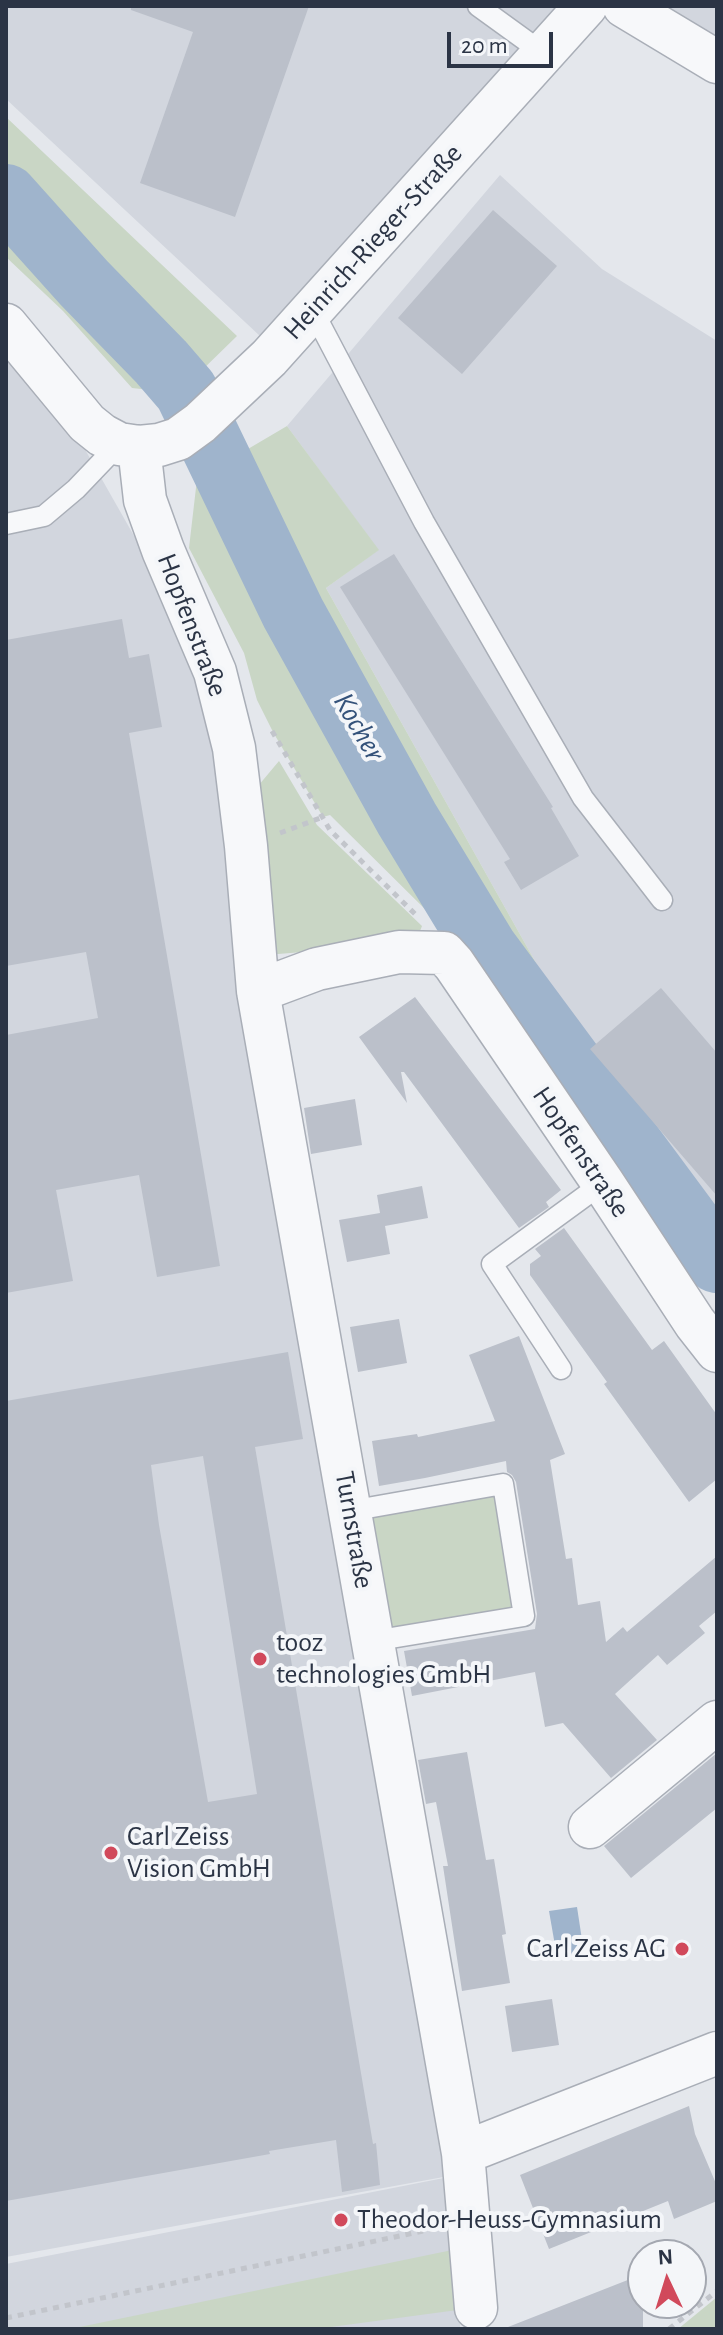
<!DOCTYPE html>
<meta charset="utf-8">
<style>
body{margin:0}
#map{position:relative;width:723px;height:2335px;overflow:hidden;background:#e4e7ec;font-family:"Alegreya Sans",sans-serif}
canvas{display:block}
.frame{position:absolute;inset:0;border:8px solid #2b3445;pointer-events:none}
.north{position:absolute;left:627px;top:2239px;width:80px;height:80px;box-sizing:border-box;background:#f4f6f9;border:2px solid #a4a8b1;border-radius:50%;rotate:356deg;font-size:22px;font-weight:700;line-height:32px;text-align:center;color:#2b3445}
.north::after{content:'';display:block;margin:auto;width:28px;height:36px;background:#d1495b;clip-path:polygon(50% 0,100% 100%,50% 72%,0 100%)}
.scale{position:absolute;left:447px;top:32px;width:106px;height:36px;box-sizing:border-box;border:4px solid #2b3445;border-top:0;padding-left:10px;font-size:24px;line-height:28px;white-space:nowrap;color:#2b3445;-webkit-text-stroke:6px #f4f6f9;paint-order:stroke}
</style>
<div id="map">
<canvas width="723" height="2335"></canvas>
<div class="frame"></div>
<div class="north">N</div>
<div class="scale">20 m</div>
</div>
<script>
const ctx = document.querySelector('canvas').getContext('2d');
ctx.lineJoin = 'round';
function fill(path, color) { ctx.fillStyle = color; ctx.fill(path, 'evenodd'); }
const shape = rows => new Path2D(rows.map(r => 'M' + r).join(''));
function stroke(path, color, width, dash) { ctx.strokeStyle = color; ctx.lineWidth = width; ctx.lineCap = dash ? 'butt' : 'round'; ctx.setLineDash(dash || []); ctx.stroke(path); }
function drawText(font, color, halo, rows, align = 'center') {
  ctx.font = font + ' "Alegreya Sans",sans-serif'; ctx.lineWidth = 8; ctx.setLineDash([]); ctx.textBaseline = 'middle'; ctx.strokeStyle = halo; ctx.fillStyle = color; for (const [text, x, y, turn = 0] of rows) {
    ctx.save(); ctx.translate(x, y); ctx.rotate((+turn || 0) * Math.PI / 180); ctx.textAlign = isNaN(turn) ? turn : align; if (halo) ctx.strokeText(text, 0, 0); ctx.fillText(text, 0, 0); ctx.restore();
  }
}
fill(shape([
 [6,6,558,6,275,350,6,99],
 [634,6,717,6,717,56],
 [500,175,602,269,717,341,717,1207,587,1054,326,588,378,550,287,426],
 [6,330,83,446,171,601,234,748,449,2176,6,2257],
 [449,2177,461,2309,460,2329,6,2329,6,2264]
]), '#d2d6de');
fill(shape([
 [6,117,237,336,196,376,159,391,132,388,63,311,6,257],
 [287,426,379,550,326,588,587,1054,717,1207,717,1239,641,1144,474,903,436,920,330,815,323,817,273,732,257,700,244,653,189,548,197,479],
 [279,761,317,825,422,926,420,931,315,951,266,955,248,798],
 [495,1496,514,1608,387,1628,367,1517],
 [462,2248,465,2309,316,2329,70,2329],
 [717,2297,717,2329,678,2329]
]), '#c9d6c5');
fill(shape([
 [577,1907,584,1953,557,1957,549,1911]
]), '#9fb4cc');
stroke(shape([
 [6,196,84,283,161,362,186,391,293,613,407,819,486,949,717,1261]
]), '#9fb4cc', 64);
fill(shape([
 [131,6,309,6,235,217,140,183,193,32,131,10],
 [493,210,557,266,462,374,398,318],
 [394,554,553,807,551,808,579,856,521,890,504,862,510,859,340,587],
 [122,619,129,658,149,654,162,727,129,733,220,1266,157,1277,139,1175,56,1190,73,1281,6,1293,6,1035,98,1018,86,952,6,966,6,640],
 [661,988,717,1053,717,1196,590,1049],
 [415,997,561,1190,546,1202,549,1207,519,1228,404,1072,401,1072,407,1103,359,1037],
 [355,1099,362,1145,311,1154,304,1108],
 [422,1186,428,1218,385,1226,390,1254,347,1262,339,1220,380,1213,377,1195],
 [564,1228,652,1350,664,1341,717,1415,717,1479,689,1502,604,1384,607,1382,530,1275,530,1264,541,1256,535,1249],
 [399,1319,407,1363,358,1372,350,1327],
 [519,1336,565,1454,550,1460,566,1559,572,1558,578,1605,600,1601,606,1642,623,1627,627,1632,717,1556,717,1611,699,1626,705,1633,667,1665,658,1655,615,1694,657,1740,611,1778,563,1723,545,1727,535,1672,412,1696,404,1651,535,1629,537,1614,516,1482,512,1475,507,1472,506,1461,425,1478,379,1486,372,1441,417,1434,418,1437,495,1421,469,1355],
 [288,1352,303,1439,255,1447,373,2144,376,2143,380,2185,342,2192,336,2140,269,2151,270,2154,6,2201,6,1401],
 [203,1456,257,1794,208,1802,159,1525,151,1465],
 [467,1752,486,1860,494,1859,506,1934,502,1935,510,1983,462,1991,443,1866,448,1866,436,1802,426,1804,418,1760],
 [717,1753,717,1808,631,1878,604,1846],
 [552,1999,559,2045,512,2052,505,2006],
 [689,2106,695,2134,717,2186,717,2201,674,2219,668,2201,549,2249,520,2175],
 [643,2274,643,2329,508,2329,508,2327]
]), '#bbc0ca');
const lane = shape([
 [478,6,543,53],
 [312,309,424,522,583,798,662,900],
 [6,524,44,516,76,489,119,444],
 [561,1369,492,1264,603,1183],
 [350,1511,503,1484,524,1616,373,1641]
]);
const street = shape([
 [624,6,717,62],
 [6,325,87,423,102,435,119,444,139,447,159,445,178,439,200,423,269,358,586,6],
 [139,447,145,500,163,550,215,672,234,748,246,846,258,991,463,2153,476,2308],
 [258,991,317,969,399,952,444,953,454,964,603,1183,695,1323,717,1351],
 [590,1827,717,1722],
 [463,2153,717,2053]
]);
stroke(lane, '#a9aeb7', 23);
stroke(street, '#a9aeb7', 45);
stroke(shape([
 [272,731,330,830,415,914],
 [280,833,323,817],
 [6,2318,433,2229],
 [669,2329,717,2291]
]), '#c2c5cb', 5, [6, 6]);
stroke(lane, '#f7f8fa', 20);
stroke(street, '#f7f8fa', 42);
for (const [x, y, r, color] of [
 [260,1659,8,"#d1495b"],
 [111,1853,8,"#d1495b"],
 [682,1949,8,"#d1495b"],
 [341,2220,8,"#d1495b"]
]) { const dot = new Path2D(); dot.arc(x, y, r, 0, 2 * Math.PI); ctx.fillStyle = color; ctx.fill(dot); stroke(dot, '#f4f6f9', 3); }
drawText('28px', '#2b3445', '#f4f6f9', [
 ["Heinrich-Rieger-Straße",373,242,-48],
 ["Hopfenstraße",192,625,69],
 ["Hopfenstraße",581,1152,56],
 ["Turnstraße",354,1530,80]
]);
drawText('28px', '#2b3445', '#f4f6f9', [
 ["tooz",276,1643],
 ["technologies GmbH",276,1675],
 ["Carl Zeiss",127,1837],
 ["Vision GmbH",127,1869],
 ["Carl Zeiss AG",666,1949,"right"],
 ["Theodor-Heuss-Gymnasium",357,2220]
], 'left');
drawText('italic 30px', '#34527a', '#f4f6f9', [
 ["Kocher",359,727,60]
]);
</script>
